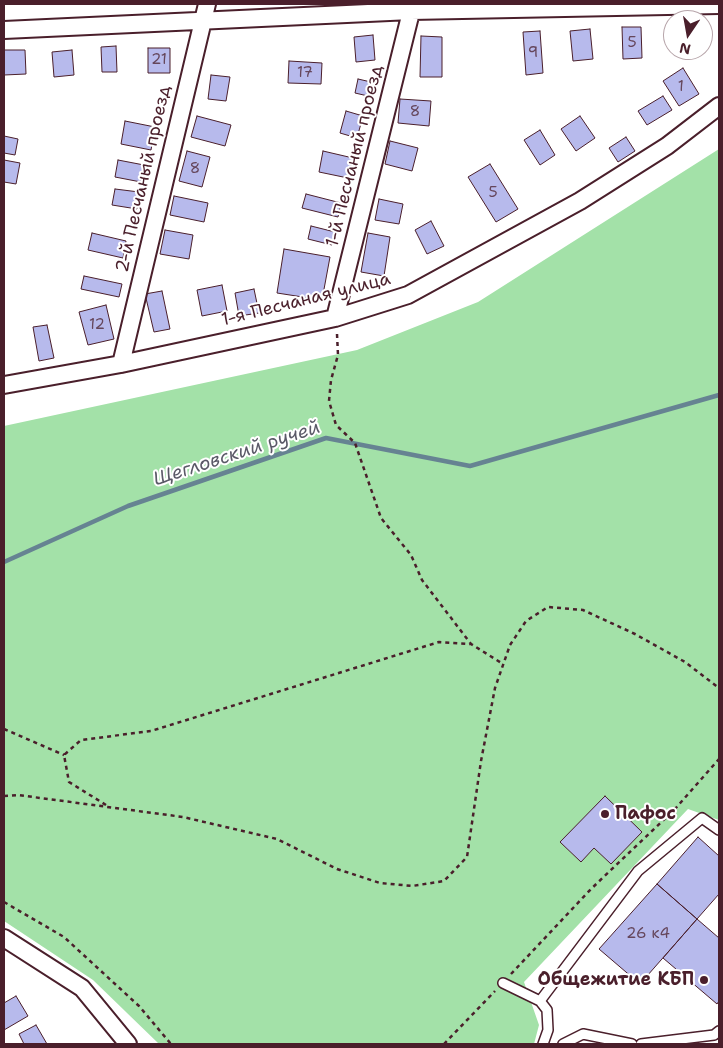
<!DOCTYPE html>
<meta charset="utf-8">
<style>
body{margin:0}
#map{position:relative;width:723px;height:1048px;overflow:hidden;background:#fff;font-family:"Shantell Sans",sans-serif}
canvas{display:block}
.frame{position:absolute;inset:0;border:5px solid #4a1f2b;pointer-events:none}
.north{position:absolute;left:663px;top:10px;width:50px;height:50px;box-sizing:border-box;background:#fff;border:1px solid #b7a5aa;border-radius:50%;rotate:192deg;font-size:14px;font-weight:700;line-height:20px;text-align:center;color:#4a1f2b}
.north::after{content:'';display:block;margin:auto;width:18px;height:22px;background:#4a1f2b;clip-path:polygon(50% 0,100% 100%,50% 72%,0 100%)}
</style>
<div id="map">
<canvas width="723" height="1048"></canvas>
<div class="frame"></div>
<div class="north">N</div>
</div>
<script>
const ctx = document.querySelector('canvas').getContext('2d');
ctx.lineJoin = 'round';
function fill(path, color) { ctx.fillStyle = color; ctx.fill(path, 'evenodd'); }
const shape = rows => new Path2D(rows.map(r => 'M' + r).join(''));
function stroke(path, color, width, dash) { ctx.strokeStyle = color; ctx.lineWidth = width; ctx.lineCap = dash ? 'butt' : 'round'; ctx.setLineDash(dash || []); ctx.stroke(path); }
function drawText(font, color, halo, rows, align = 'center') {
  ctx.font = font + ' "Shantell Sans",sans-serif'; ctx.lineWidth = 4; ctx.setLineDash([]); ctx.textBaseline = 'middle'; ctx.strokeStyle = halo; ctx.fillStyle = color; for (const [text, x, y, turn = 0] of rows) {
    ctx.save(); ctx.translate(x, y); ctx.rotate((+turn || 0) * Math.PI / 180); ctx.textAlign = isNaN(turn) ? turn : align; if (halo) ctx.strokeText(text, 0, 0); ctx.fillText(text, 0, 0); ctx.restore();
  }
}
fill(shape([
 [719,149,719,820,688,809,524,982,539,1025,534,1044,159,1044,93,980,4,921,4,426,357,350,478,302]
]), '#a3e1a8');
stroke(shape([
 [4,562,128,506,326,438,470,466,719,395]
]), '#668392', 4.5);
const building = shape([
 [622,27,641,27,642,58,623,59,622,27],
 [590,29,593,59,573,61,570,31,590,29],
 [540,31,543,73,526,75,523,32,540,31],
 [373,35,375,60,356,62,354,37,373,35],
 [421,36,442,37,442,77,420,77,421,36],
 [116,46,117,72,102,72,101,47,116,46],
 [148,48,170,48,170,73,148,73,148,48],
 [4,50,25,50,26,74,4,75,4,50],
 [72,50,74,75,54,77,52,52,72,50],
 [289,61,322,63,321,84,288,83,289,61],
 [683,68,699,94,679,106,663,81,683,68],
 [211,75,230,77,226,101,208,99,211,75],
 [358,79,371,82,368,96,355,93,358,79],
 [663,96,672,110,647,125,638,111,663,96],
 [400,99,431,101,429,126,398,123,400,99],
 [346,111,363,116,357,138,340,133,346,111],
 [197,116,231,125,225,146,191,137,197,116],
 [580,116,595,138,576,151,561,129,580,116],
 [125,121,155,127,151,150,121,144,125,121],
 [540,130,555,155,540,165,524,140,540,130],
 [4,136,18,139,15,155,4,153,4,136],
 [626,137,635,151,618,162,609,148,626,137],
 [390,141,418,148,412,171,385,164,390,141],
 [187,151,210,157,202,187,179,181,187,151],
 [323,151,353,158,348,178,319,172,323,151],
 [4,160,20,163,16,184,4,182,4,160],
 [118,160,144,165,141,182,115,177,118,160],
 [490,164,518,209,496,222,468,177,490,164],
 [115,189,139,192,137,209,112,205,115,189],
 [306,194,341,203,338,217,302,208,306,194],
 [174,196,208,203,204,222,170,215,174,196],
 [379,199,403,204,399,224,375,220,379,199],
 [431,221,444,246,427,254,415,230,431,221],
 [311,226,335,232,332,245,308,239,311,226],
 [165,230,193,235,189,259,160,254,165,230],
 [92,233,126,241,123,258,88,250,92,233],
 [368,233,390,237,384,276,361,272,368,233],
 [284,249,330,257,322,300,277,293,284,249],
 [84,276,122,284,119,297,81,289,84,276],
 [222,285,227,311,202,316,197,290,222,285],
 [254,289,259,313,239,316,235,293,254,289],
 [162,291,170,329,154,332,145,294,162,291],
 [106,305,114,339,88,345,79,312,106,305],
 [47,325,54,358,39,361,33,327,47,325],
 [605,796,642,832,611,864,594,848,581,862,560,842,605,796],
 [698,837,719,856,719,894,697,919,657,884,698,837],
 [657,884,697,919,640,984,599,949,657,884],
 [697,919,719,938,719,1001,717,1004,663,958,697,919],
 [16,996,28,1016,4,1030,4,1003,16,996],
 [36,1025,47,1044,24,1044,19,1034,36,1025]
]);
fill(building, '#b7baec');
stroke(building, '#4a1f2b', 1);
const lane = shape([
 [503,983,540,1001,547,1010,548,1030,543,1044],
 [540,1001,638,871,702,818,719,830],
 [563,1044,583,1034,632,1044],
 [641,1044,714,1035,719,1031]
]);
const street = shape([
 [4,30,411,11,719,5],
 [335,318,413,4],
 [121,364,207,4],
 [4,385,121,364,335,318,408,295,580,201,667,146,719,106],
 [4,938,82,988,128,1044]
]);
stroke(lane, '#4a1f2b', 12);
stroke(street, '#4a1f2b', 20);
stroke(shape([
 [337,334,338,355,331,380,329,401,336,425,355,443,381,518,411,555,422,580,471,644],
 [4,729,64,755],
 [4,796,18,795,183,817,277,839,337,869,380,883,412,886,444,881,467,857,481,761,495,688,510,645,526,621,548,607,583,610,635,634,685,662,719,688],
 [106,805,69,782,64,755,81,740,151,731,439,642,471,644,503,664],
 [4,902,64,937,139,1006,171,1044],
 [511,974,591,889,675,809,719,759],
 [444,1044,495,991]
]), '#4a1f2b', 2.5, [4, 4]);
stroke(lane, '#fff', 9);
stroke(street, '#fff', 16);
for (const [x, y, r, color] of [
 [605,814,5,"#4a1f2b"],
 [704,980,5,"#4a1f2b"]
]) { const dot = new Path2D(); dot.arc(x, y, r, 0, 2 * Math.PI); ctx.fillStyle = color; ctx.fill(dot); stroke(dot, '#fff', 2); }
drawText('15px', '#65465b', null, [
 ["5",632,43],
 ["9",533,53],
 ["21",159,60],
 ["17",305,73],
 ["1",681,87],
 ["8",415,112],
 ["8",195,169],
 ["5",493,193],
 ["12",97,325],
 ["26 к4",648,934]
]);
drawText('18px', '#4a1f2b', '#fff', [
 ["1-й Песчаный проезд",355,156,-76],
 ["2-й Песчаный проезд",144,179,-77],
 ["1-я Песчаная улица",306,300,-14]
]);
drawText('bold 18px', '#4a1f2b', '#fff', [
 ["Пафос",615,814],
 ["Общежитие КБП",694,980,"right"]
], 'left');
drawText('italic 19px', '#5a5967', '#fff', [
 ["Щегловский ручей",237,454,-18]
]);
</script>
